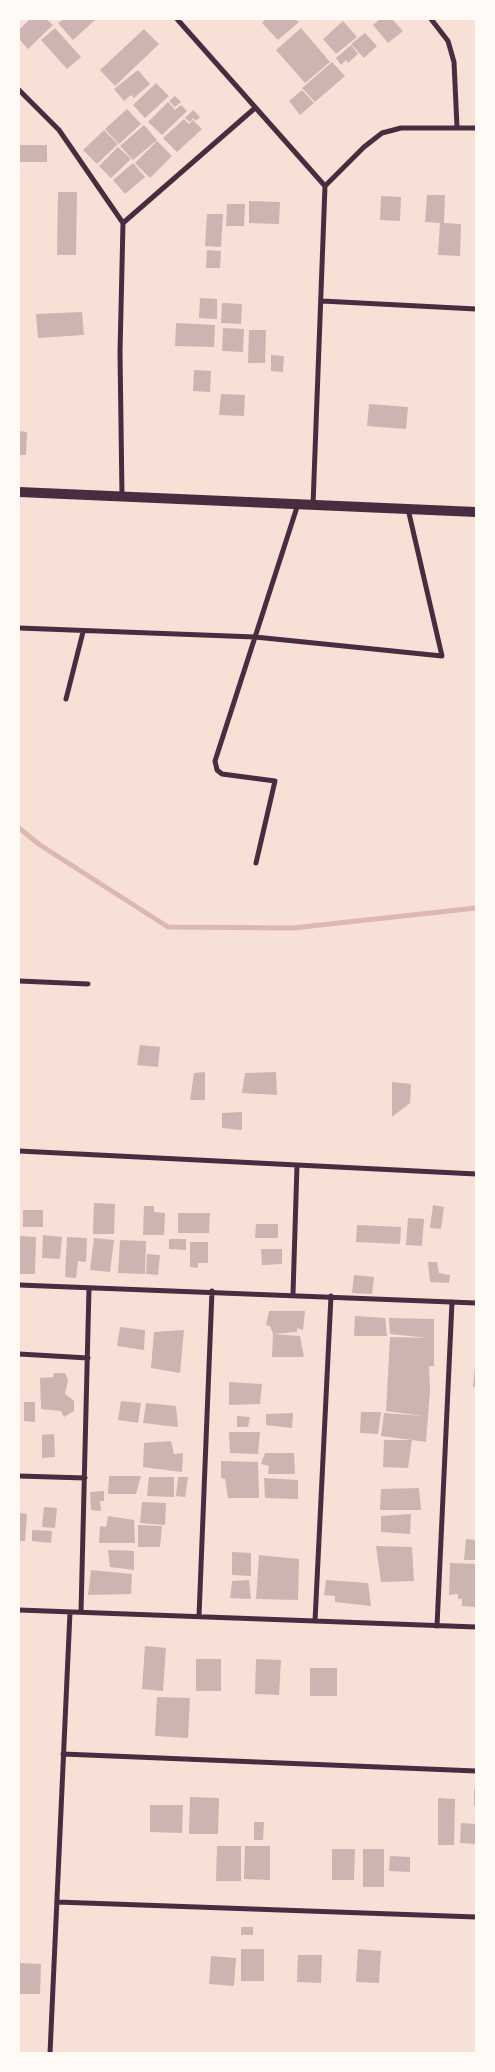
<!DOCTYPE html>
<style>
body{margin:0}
#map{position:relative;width:495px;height:2072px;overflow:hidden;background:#f7e1d7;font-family:Jost,sans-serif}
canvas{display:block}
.frame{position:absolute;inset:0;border:20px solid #fffaf5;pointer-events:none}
</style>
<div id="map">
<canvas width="495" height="2072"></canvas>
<div class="frame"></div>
</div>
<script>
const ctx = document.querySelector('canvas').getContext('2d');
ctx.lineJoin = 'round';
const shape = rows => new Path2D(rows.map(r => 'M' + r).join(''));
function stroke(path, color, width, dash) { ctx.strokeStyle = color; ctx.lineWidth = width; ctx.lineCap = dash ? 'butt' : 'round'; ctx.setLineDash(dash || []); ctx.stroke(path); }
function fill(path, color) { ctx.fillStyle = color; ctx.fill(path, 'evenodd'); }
stroke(shape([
 [19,828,40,845,168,927,293,928,476,908]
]), '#dcb8b0', 5);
fill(shape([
 [30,19,46,19,53,25,28,49,19,39,19,30],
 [64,19,96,19,73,40,58,23],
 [266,19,295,19,299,22,278,40,262,23],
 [380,19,392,19,403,31,388,43,373,25],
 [343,21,357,37,336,54,323,39],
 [55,28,81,57,67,69,41,40],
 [301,28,330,62,305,83,276,50],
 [144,29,159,44,115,86,100,70],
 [365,33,377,46,364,58,351,44],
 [351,45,358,54,348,63,346,60,341,65,336,58],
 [332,62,345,76,315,102,302,88],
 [138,70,150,84,134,98,131,95,124,101,114,89],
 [156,83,169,96,145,118,133,105],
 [302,90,314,103,300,115,289,101],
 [175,96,181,102,175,107,169,101],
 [168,102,175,110,181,105,187,111,162,135,148,122],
 [127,109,141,124,119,144,105,129],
 [193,110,200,117,196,121,193,118,190,122,185,118],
 [184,119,189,124,193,120,202,129,177,152,163,138],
 [144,125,157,140,133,160,120,146],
 [104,130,118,144,97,164,83,150],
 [157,141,172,156,150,178,135,163],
 [19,145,47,145,47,162,19,162],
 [118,147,131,159,111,178,99,166],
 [133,163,145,177,125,194,113,180],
 [58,192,77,192,76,255,57,255],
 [427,195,445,195,444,223,461,224,460,256,438,255,440,223,425,222],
 [381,196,401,197,400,221,380,220],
 [249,201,280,202,279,224,249,223],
 [227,204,245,204,244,226,226,226],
 [207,214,223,214,221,247,205,246],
 [207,250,221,251,220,268,206,268],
 [200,298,217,299,217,319,199,318],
 [222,303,242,304,241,324,221,323],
 [82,312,84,335,38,338,36,314],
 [176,323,215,325,214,347,175,346],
 [223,328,244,329,243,352,222,351],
 [249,330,266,330,265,363,248,363],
 [271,355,284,356,283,372,271,371],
 [194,370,211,371,210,392,193,391],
 [221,394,245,395,244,416,219,415],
 [369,404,408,407,406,429,367,426],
 [19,431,27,432,26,455,19,455],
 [140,1045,160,1047,158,1067,137,1065],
 [205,1072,205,1100,190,1100,194,1073],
 [276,1072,277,1095,242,1093,245,1073],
 [392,1082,411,1084,410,1103,392,1117],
 [242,1112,242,1130,222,1128,222,1113],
 [94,1203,115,1204,114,1234,93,1234],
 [433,1205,444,1207,441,1229,430,1228],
 [144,1206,154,1206,154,1212,165,1213,164,1235,143,1235],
 [23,1210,43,1210,43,1227,23,1227],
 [178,1213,210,1213,209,1233,178,1233],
 [408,1218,424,1219,422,1246,406,1245],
 [256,1224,278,1224,278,1238,255,1238],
 [357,1225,401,1227,400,1244,356,1242],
 [43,1235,62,1237,60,1259,42,1258],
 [19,1236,36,1237,35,1274,19,1274],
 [67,1237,87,1238,86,1262,78,1261,76,1278,65,1277],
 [94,1238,114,1240,110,1272,90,1270],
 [169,1239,186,1239,186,1250,169,1249],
 [120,1240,146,1241,145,1274,118,1273],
 [190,1242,208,1242,208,1263,198,1263,198,1268,190,1267],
 [261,1249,282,1249,282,1264,262,1265],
 [147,1254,160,1255,158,1275,146,1274],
 [428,1262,437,1262,439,1273,450,1275,449,1283,430,1282],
 [354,1275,374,1277,372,1294,352,1293],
 [269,1311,305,1311,303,1330,297,1328,297,1332,273,1334,270,1326,266,1325],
 [355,1316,385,1318,387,1336,354,1336],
 [389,1318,434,1319,434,1366,429,1366,430,1391,426,1442,412,1440,408,1468,383,1467,384,1440,412,1440,381,1436,384,1413,423,1416,386,1411,390,1337,428,1338,390,1334],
 [120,1327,145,1330,144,1350,117,1346],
 [184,1330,180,1373,151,1368,154,1332],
 [273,1334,300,1336,304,1357,272,1357],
 [475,1368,476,1368,476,1387,473,1387],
 [54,1373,65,1373,68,1380,65,1394,74,1401,74,1411,64,1417,61,1411,41,1409,40,1378,53,1377],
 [229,1382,262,1384,260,1404,229,1405],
 [121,1401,141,1403,138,1423,118,1420],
 [24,1402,35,1402,35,1422,24,1421],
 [146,1403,176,1406,178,1427,143,1423],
 [361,1412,381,1412,378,1434,360,1433],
 [293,1413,292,1428,266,1425,266,1414],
 [237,1416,250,1417,248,1427,237,1427],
 [229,1432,260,1432,258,1454,230,1453],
 [54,1434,55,1457,42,1458,42,1435],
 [171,1441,174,1454,183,1453,182,1472,143,1467,144,1443],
 [265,1453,294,1453,295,1474,268,1474,269,1466,261,1464],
 [221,1461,258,1462,259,1498,228,1498,225,1479,221,1478],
 [109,1476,141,1476,136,1494,108,1494],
 [149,1477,174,1477,174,1497,147,1496],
 [178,1477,188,1477,185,1497,176,1496],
 [264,1478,298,1480,298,1499,265,1498],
 [419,1488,421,1510,380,1510,381,1489],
 [104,1491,104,1501,100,1501,101,1511,91,1510,90,1492],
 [142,1502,166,1503,165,1525,140,1523],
 [44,1507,57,1508,55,1528,42,1527],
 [19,1513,27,1514,25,1541,19,1541],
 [411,1514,410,1534,381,1532,381,1516],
 [108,1516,134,1520,135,1543,99,1543,100,1526,106,1527],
 [138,1525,162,1526,160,1547,138,1547],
 [32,1530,52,1531,51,1543,32,1541],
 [466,1539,476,1540,476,1560,464,1560],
 [376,1546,412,1547,414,1581,381,1582],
 [108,1550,134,1551,134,1570,110,1567],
 [232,1552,251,1553,251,1576,232,1575],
 [259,1555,299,1559,298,1600,256,1599],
 [450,1563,476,1564,476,1607,462,1606,462,1599,458,1599,458,1594,449,1595],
 [91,1570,132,1574,131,1594,88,1595],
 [249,1580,251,1599,230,1598,232,1581],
 [326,1580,368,1583,371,1606,335,1602,335,1596,324,1595],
 [145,1646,166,1648,163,1691,142,1689],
 [196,1659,221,1659,221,1691,196,1691],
 [256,1659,281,1660,279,1695,255,1694],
 [310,1668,337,1668,337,1696,310,1696],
 [157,1697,190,1698,188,1738,155,1736],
 [474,1789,476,1790,476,1806,474,1806],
 [190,1797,219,1798,218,1834,189,1834],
 [438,1798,455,1799,454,1845,438,1845],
 [150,1805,183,1805,182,1833,150,1832],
 [254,1822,264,1822,263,1840,254,1840],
 [461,1823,476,1824,476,1844,460,1843],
 [217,1846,241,1846,241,1881,216,1881],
 [245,1846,270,1846,270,1880,244,1879],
 [332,1849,355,1849,354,1880,332,1880],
 [363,1849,384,1849,384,1887,363,1887],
 [390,1856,410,1857,410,1872,389,1871],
 [241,1927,253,1927,253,1935,241,1935],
 [241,1949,264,1949,264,1981,241,1981],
 [358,1949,381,1951,379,1983,356,1982],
 [298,1955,322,1955,321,1983,297,1982],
 [211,1956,236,1958,234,1986,209,1984],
 [19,1963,41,1964,40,1994,19,1994]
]), '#ccb4b1');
stroke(shape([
 [177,19,325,186,313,505],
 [431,19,448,41,454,62,457,127],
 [19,90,59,130,123,223,120,352,122,496],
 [325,186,364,147,382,133,401,128,476,128],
 [123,223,255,108],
 [322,301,476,309],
 [19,628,255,637,442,656,408,509],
 [66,699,83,632],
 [256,863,275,781,222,774,217,770,215,761,298,504],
 [19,981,88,984],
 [19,1151,476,1174],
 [19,1285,476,1303],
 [293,1294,297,1165],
 [19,1354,88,1358],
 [19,1476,85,1478],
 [19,1610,476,1627],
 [81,1612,89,1288],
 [199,1616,212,1291],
 [315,1621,331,1296],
 [437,1626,452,1302],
 [63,1754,476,1771],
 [57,1902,476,1917],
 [50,2053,70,1612]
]), '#4a2c40', 5);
stroke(shape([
 [19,492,476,512]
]), '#4a2c40', 10);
</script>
